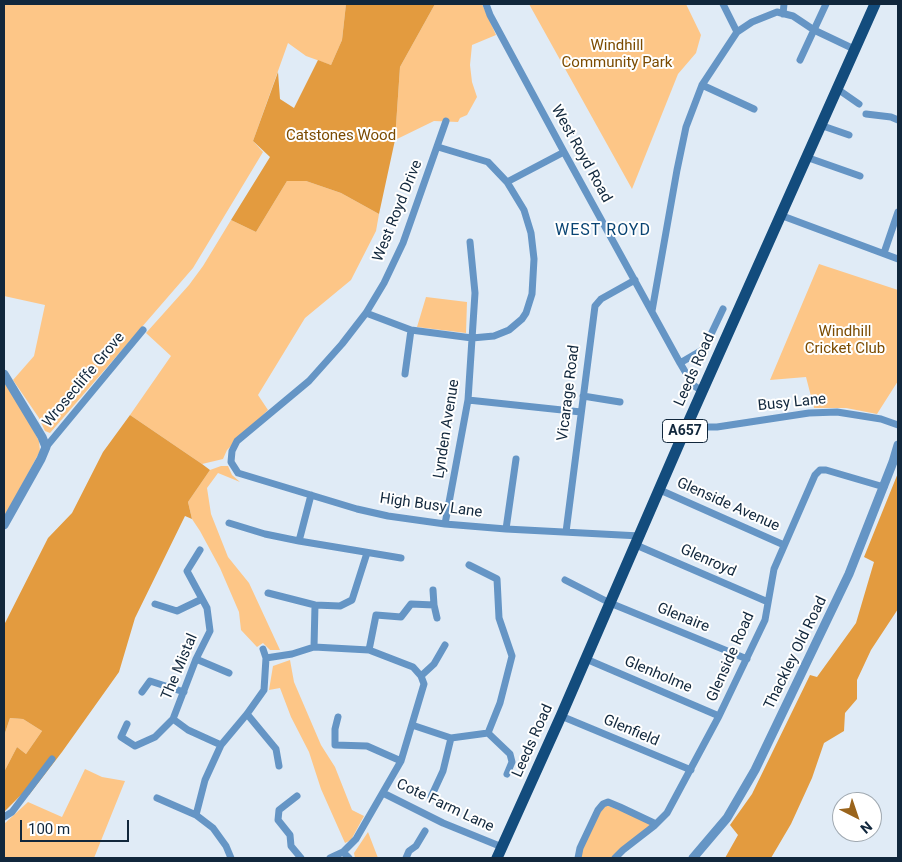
<!DOCTYPE html>
<style>
body{margin:0}
#map{position:relative;width:902px;height:862px;overflow:hidden;background:#e0ebf6;font-family:Roboto,sans-serif}
canvas{display:block}
.frame{position:absolute;inset:0;border:5px solid #11273c;pointer-events:none}
.north{position:absolute;left:832px;top:792px;width:50px;height:50px;box-sizing:border-box;background:#fff;border:1px solid #a0a9b1;border-radius:50%;rotate:139deg;font-size:14px;font-weight:700;line-height:20px;text-align:center;color:#11273c}
.north::after{content:'';display:block;margin:auto;width:18px;height:22px;background:#9a641c;clip-path:polygon(50% 0,100% 100%,50% 72%,0 100%)}
.scale{position:absolute;left:20px;top:820px;width:109px;height:22px;box-sizing:border-box;border:2px solid #11273c;border-top:0;padding-left:6px;font-size:15px;line-height:18px;white-space:nowrap;color:#11273c;-webkit-text-stroke:4px #fff;paint-order:stroke}
</style>
<div id="map">
<canvas width="902" height="862"></canvas>
<div class="frame"></div>
<div class="north">N</div>
<div class="scale">100 m</div>
</div>
<script>
const ctx = document.querySelector('canvas').getContext('2d');
ctx.lineJoin = 'round';
function fill(path, color) { ctx.fillStyle = color; ctx.fill(path, 'evenodd'); }
const shape = rows => new Path2D(rows.map(r => 'M' + r).join(''));
function stroke(path, color, width, dash) { ctx.strokeStyle = color; ctx.lineWidth = width; ctx.lineCap = dash ? 'butt' : 'round'; ctx.setLineDash(dash || []); ctx.stroke(path); }
function drawText(font, color, halo, rows, align = 'center') {
  ctx.font = font + ' Roboto,sans-serif'; ctx.lineWidth = 4; ctx.setLineDash([]); ctx.textBaseline = 'middle'; ctx.strokeStyle = halo; ctx.fillStyle = color; for (const [text, x, y, turn = 0] of rows) {
    ctx.save(); ctx.translate(x, y); ctx.rotate((+turn || 0) * Math.PI / 180); ctx.textAlign = isNaN(turn) ? turn : align; if (halo) ctx.strokeText(text, 0, 0); ctx.fillText(text, 0, 0); ctx.restore();
  }
}
fill(shape([
 [4,4,346,4,342,40,331,65,306,56,288,43,253,141,263,152,193,268,50,433,45,431,39,418,13,380,34,356,45,305,4,296],
 [435,4,482,4,496,35,472,45,470,65,472,82,477,97,467,115,460,118,458,122,434,121,395,140,400,67],
 [529,4,686,4,701,35,696,53,678,74,632,189],
 [287,181,306,181,341,193,379,214,376,231,351,280,305,318,258,395,268,410,227,450,223,459,202,464,130,415,171,356,146,333,189,285,203,266,231,220,256,232],
 [819,264,898,290,898,381,877,414,846,408,814,408,806,377,770,380],
 [426,297,467,302,466,333,417,327],
 [4,381,21,407,39,441,40,451,4,518],
 [221,466,228,466,232,475,240,482,218,473,207,488,211,514,228,557,249,583,280,650,270,650,263,643,257,647,241,630,239,612,220,568,200,531,192,519,188,502,210,470],
 [290,660,294,682,321,745,335,767,352,810,364,816,351,840,345,843,321,789,309,752,291,717,280,688,269,690,273,666],
 [10,718,23,719,42,731,26,754,17,747,4,772,4,736],
 [85,769,102,777,125,781,94,858,4,858,4,824,28,802,62,817],
 [603,804,656,824,615,858,578,858],
 [368,832,378,858,355,858,354,853]
]), '#fdc687');
fill(shape([
 [346,4,435,4,400,67,395,140,379,214,341,193,306,181,287,181,256,232,231,220,270,157,253,141,278,72,280,99,294,108,318,60,331,65,342,40],
 [130,415,202,464,210,470,188,502,192,519,185,516,135,618,119,672,62,752,29,795,23,793,4,812,4,772,17,747,26,754,42,731,23,719,10,718,4,736,4,625,48,538,72,513,103,452],
 [898,473,898,609,871,650,857,680,857,699,845,713,844,731,824,743,812,778,791,824,771,858,725,858,738,835,730,825,752,794,810,675,817,677,856,623,874,562,864,557]
]), '#e39b3f');
stroke(shape([
 [486,4,490,15,564,152,680,363,693,385,702,391],
 [723,4,737,32],
 [783,14,784,4],
 [800,60,826,4],
 [702,85,754,109],
 [836,88,859,104],
 [866,114,891,117,898,120],
 [446,121,403,243,384,283,366,313,342,344,309,381,237,441,232,451,231,462,238,473,357,509,388,516,445,524,506,529,640,536],
 [820,125,849,135],
 [806,157,860,176],
 [507,182,564,152],
 [780,215,898,259],
 [884,253,898,212],
 [652,311,677,170,686,127,702,85,737,32,752,22,777,12,793,16,814,30,854,49],
 [366,313,411,330,472,338,494,336,509,330,522,319,526,313,532,294,534,259,531,233,524,210,507,182,488,162,438,147],
 [680,363,704,349,723,309],
 [405,374,411,330],
 [583,396,620,402],
 [468,400,581,412],
 [688,423,703,427,717,427,809,413,837,412,881,419,898,425],
 [46,447,143,330],
 [660,490,784,545],
 [229,523,265,534,299,541,401,558],
 [445,524,468,400,475,293,470,242],
 [506,529,516,459],
 [566,532,595,306,601,299,635,280],
 [299,541,311,495],
 [636,545,768,602],
 [469,565,497,579,499,618,512,656,500,703,488,733],
 [565,580,610,603,747,659],
 [433,590,434,605,437,618],
 [268,593,315,605,340,606,352,600,367,553],
 [155,604,177,611,202,599],
 [314,647,315,605],
 [369,650,376,615,401,617,411,604,434,605],
 [266,658,292,654,314,647,369,650,413,667,421,676],
 [196,659,229,673],
 [586,659,719,716],
 [142,692,150,681,184,692],
 [247,714,276,749,279,766],
 [561,716,691,770],
 [338,717,335,729,335,745,367,746,401,761],
 [173,719,188,730,221,745],
 [127,724,121,737,135,746,155,737,173,719,196,659,210,631,207,608,187,571,200,550],
 [412,725,451,738,488,733,510,754,512,762,507,774],
 [383,793,443,823,502,847],
 [297,796,279,810,278,820,290,835,291,846,301,858],
 [431,797,443,771,451,738],
 [157,798,196,815,213,828,226,846,231,858],
 [196,815,205,780,221,745,247,714,264,690,266,658,263,649],
 [4,817,12,812,52,759],
 [343,852,349,858],
 [330,858,343,852,356,839,401,761,424,684,421,676,434,664,445,645],
 [406,858,409,851,416,846,425,831],
 [578,858,580,848,598,810,603,804,608,802,620,807,656,824],
 [615,858,623,850,654,826,667,813,719,716,765,620,774,569,815,475,820,470,826,470,884,487]
]), '#6595c5', 7);
stroke(shape([
 [4,374,42,437,46,447,41,459,4,525],
 [693,858,727,818,755,770,849,574,893,462,898,445]
]), '#6595c5', 9);
stroke(shape([
 [497,858,561,716,688,423,875,4]
]), '#134c7d', 11);
for (const [x, y, w] of [
 [685,431,45]
]) { const box = new Path2D(); box.roundRect(x - w / 2, y - 11.5, w, 23, 4); ctx.fillStyle = '#fff'; ctx.fill(box); stroke(box, '#11273c', 1); }
drawText('bold 14px', '#11273c', null, [
 ["A657",685,431]
]);
drawText('15px', '#7b4b01', '#fff', [
 ["Windhill",617,46],
 ["Community Park",617,63],
 ["Catstones Wood",341,136],
 ["Windhill",845,332],
 ["Cricket Club",845,349]
]);
drawText('15px', '#11273c', '#fff', [
 ["West Royd Road",581,154,61],
 ["West Royd Drive",398,211,-68],
 ["Leeds Road",695,370,-66],
 ["Wrosecliffe Grove",84,380,-50],
 ["Vicarage Road",569,393,-83],
 ["Busy Lane",792,403,-6],
 ["Lynden Avenue",447,429,-81],
 ["Glenside Avenue",728,505,24],
 ["High Busy Lane",431,506,8],
 ["Glenroyd",708,561,24],
 ["Glenaire",683,618,22],
 ["Thackley Old Road",796,653,-64],
 ["Glenside Road",731,657,-66],
 ["The Mistal",180,667,-67],
 ["Glenholme",658,675,23],
 ["Glenfield",631,731,23],
 ["Leeds Road",533,741,-66],
 ["Cote Farm Lane",445,806,25]
]);
ctx.letterSpacing = '1px';
drawText('16px', '#094473', '#fff', [
 ["WEST ROYD",603,231]
]);
ctx.letterSpacing = '0px';
</script>
